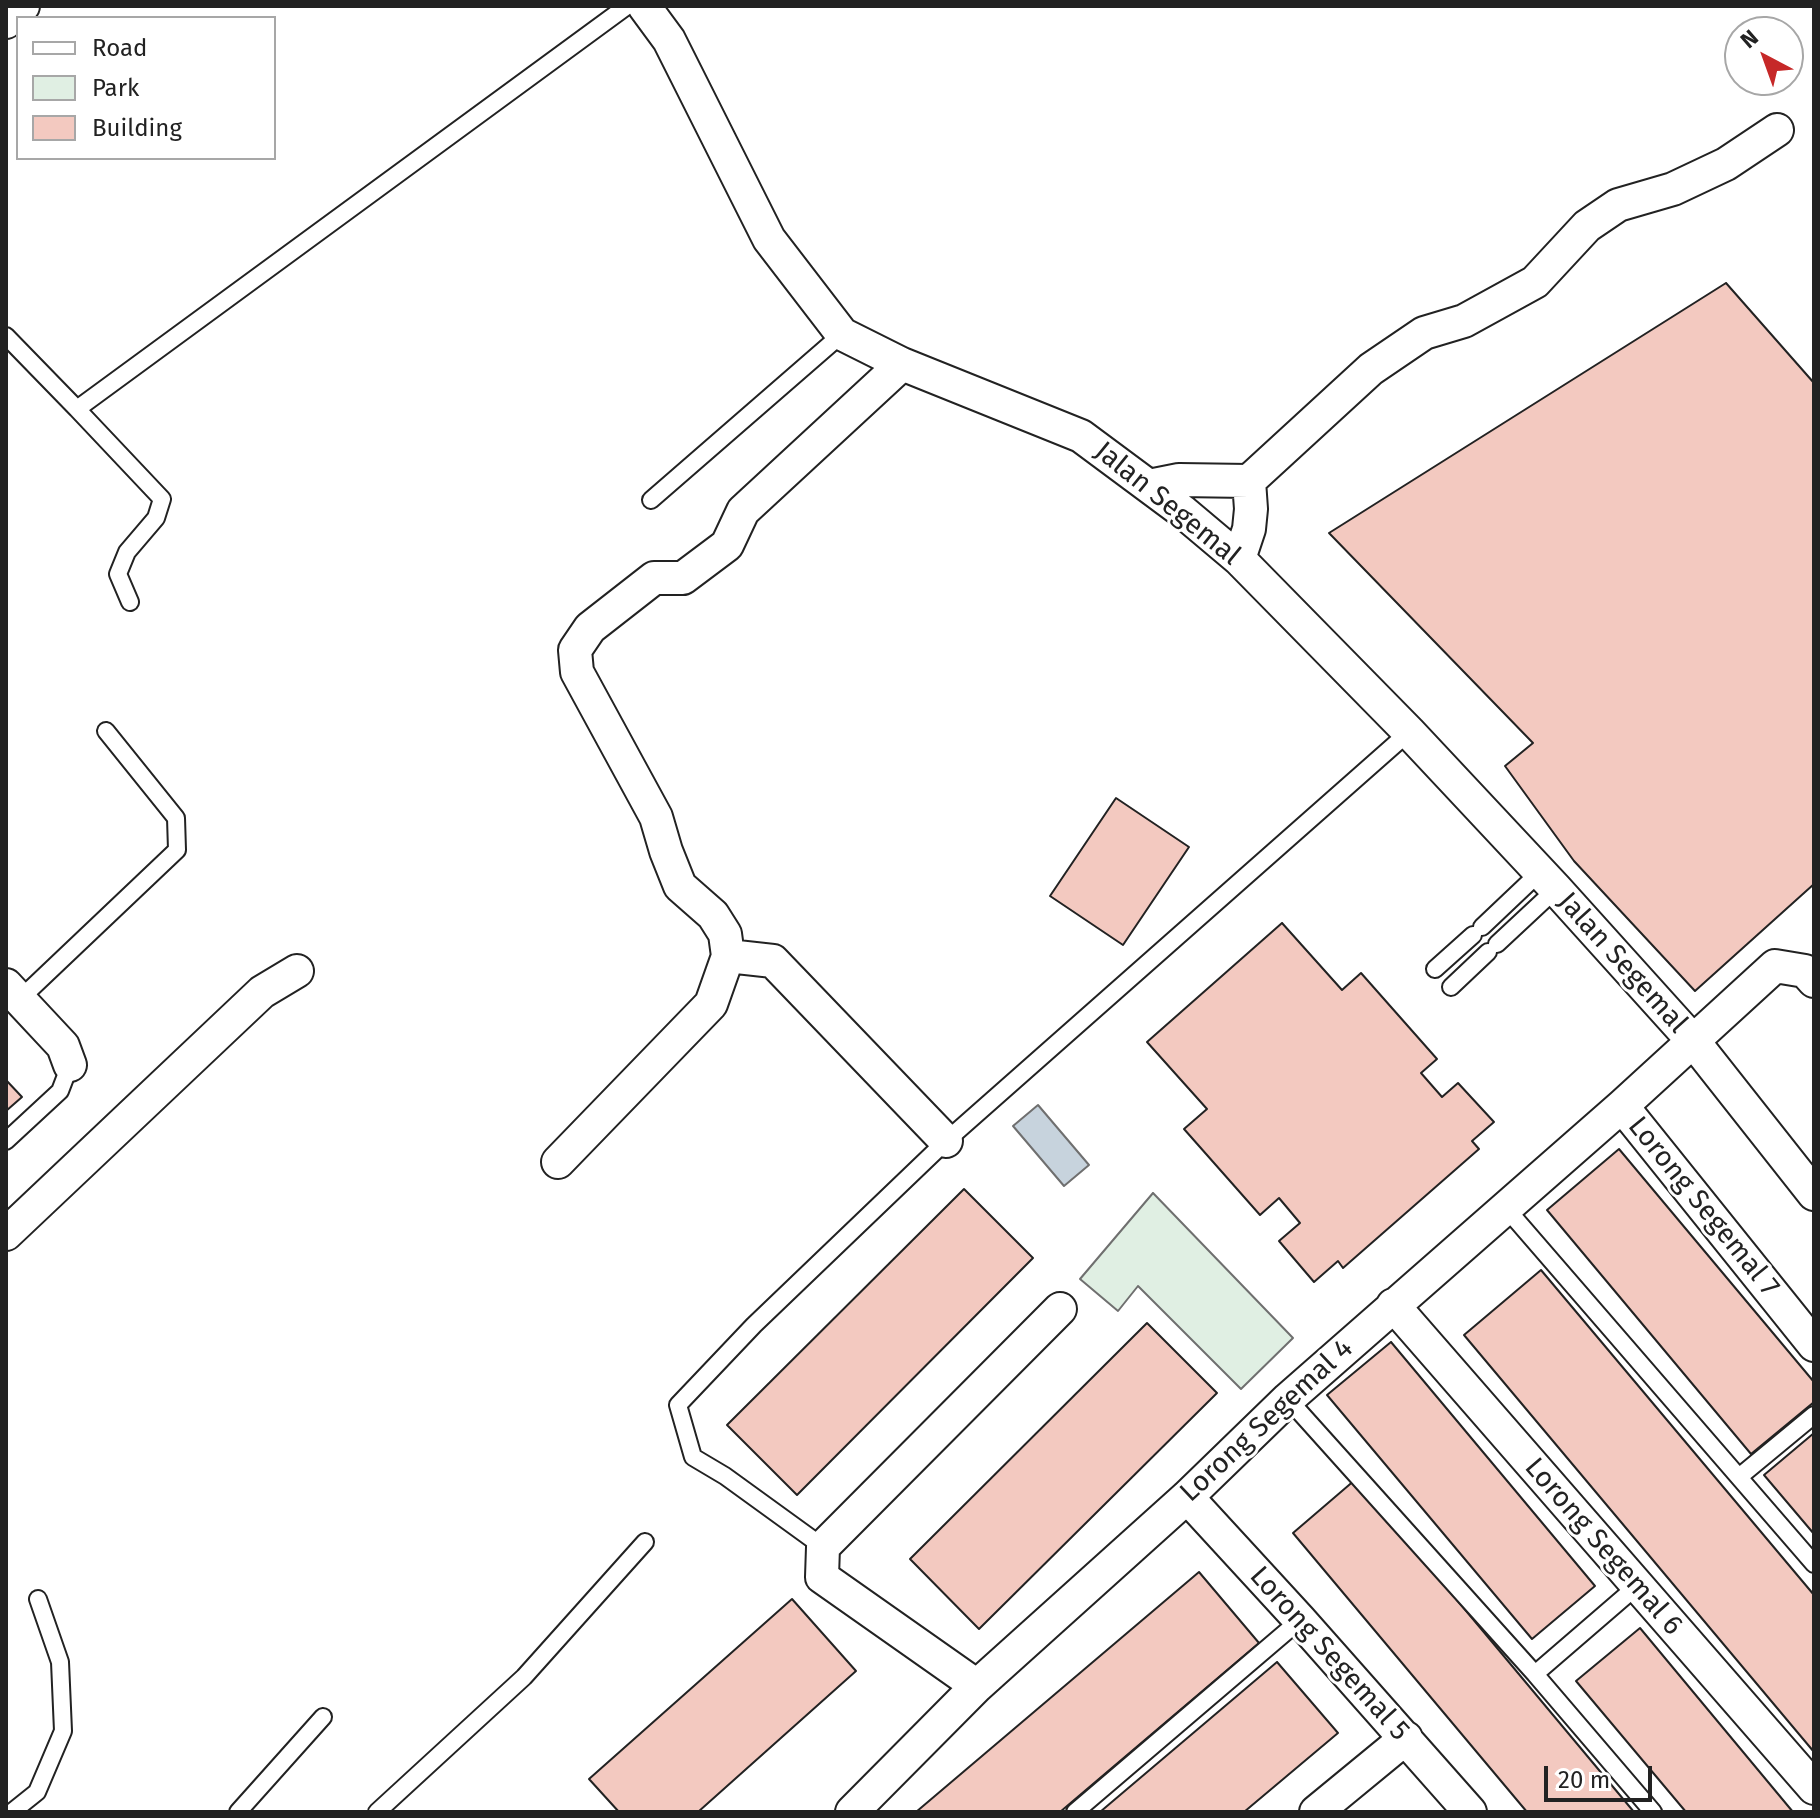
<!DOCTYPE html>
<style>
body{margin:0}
#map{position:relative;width:1820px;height:1818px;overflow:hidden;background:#fff;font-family:"Fira Sans",sans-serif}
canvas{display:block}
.frame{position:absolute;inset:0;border:8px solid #222;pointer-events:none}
.legend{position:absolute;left:16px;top:16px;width:260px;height:144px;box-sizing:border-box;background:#fff;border:2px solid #a7a7a7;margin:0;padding:10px 14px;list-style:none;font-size:24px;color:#222}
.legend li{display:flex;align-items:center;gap:16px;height:40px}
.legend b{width:40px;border:2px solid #a7a7a7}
.north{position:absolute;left:1724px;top:16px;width:80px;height:80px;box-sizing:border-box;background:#fff;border:2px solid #a7a7a7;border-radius:50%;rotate:319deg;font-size:22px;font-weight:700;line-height:32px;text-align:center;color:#222}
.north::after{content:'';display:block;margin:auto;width:28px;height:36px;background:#c62828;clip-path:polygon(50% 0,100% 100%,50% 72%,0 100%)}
.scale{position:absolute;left:1544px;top:1766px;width:108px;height:36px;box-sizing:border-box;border:4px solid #222;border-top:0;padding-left:10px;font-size:24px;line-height:28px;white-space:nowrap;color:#222;-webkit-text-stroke:6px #fff;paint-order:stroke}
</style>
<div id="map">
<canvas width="1820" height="1818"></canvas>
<div class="frame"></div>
<ul class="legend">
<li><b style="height:10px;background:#fff"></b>Road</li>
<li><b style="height:22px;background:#e0efe3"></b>Park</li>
<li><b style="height:22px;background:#f3c9c0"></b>Building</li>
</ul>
<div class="north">N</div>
<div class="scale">20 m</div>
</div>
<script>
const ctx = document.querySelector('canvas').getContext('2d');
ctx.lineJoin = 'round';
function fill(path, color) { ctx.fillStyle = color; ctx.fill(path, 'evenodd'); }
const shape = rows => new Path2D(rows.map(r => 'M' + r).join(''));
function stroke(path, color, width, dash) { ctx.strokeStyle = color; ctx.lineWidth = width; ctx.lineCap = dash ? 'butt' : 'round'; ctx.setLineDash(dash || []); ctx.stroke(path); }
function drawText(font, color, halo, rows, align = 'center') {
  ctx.font = font + ' "Fira Sans",sans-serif'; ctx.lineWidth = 6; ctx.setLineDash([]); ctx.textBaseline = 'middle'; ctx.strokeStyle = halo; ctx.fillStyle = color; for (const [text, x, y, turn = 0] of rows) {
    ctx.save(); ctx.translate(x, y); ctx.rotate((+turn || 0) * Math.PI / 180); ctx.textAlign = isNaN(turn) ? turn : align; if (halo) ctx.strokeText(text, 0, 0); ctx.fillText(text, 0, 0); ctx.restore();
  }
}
const green = shape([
 [1153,1193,1293,1338,1241,1389,1138,1286,1118,1311,1080,1279,1153,1193]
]);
fill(green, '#e0efe3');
stroke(green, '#6f6f6f', 2);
const water = shape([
 [1038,1105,1089,1165,1064,1186,1013,1126,1038,1105]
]);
fill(water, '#c7d3dd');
stroke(water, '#6f6f6f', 2);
const building = shape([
 [1726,283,1814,383,1814,884,1695,991,1574,861,1505,766,1533,743,1329,533,1726,283],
 [1116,798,1189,847,1123,945,1050,896,1116,798],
 [1282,923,1342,990,1361,973,1437,1059,1421,1073,1442,1097,1458,1083,1494,1122,1472,1141,1479,1149,1343,1268,1338,1261,1314,1282,1279,1241,1300,1223,1279,1198,1260,1215,1184,1129,1207,1109,1147,1042,1282,923],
 [6,1080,22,1097,6,1111,6,1080],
 [1619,1149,1814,1382,1814,1402,1751,1454,1547,1210,1619,1149],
 [964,1189,1033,1258,797,1495,727,1425,964,1189],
 [1541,1270,1814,1595,1814,1752,1464,1335,1541,1270],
 [1147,1323,1217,1393,979,1629,910,1559,1147,1323],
 [1391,1342,1595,1586,1532,1639,1327,1395,1391,1342],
 [1814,1433,1814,1534,1764,1475,1814,1433],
 [1356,1479,1634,1812,1527,1812,1293,1533,1356,1479],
 [1199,1572,1259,1643,1060,1812,916,1812,1199,1572],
 [792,1599,856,1671,698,1812,619,1812,589,1779,792,1599],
 [1640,1628,1793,1812,1686,1812,1576,1681,1640,1628],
 [1277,1662,1338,1733,1244,1812,1100,1812,1277,1662]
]);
fill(building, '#f3c9c0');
stroke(building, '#222', 2);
const service = shape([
 [6,336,77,409,627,6],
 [77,409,162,499,156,518,127,552,118,574,130,602],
 [651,500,842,334],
 [1482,927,1540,872],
 [1497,944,1556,889],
 [1435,969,1473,935],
 [1451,987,1488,952],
 [19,1000,177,850,176,818,106,731],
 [6,1141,60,1091,70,1065],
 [1505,1207,1814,1564],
 [1288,1399,1535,1674,1653,1812],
 [1739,1477,1814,1415],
 [823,1547,725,1476,693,1457,678,1405,754,1325,946,1141,1409,732],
 [1535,1674,1637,1586],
 [12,1812,37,1792,63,1731,60,1662,38,1599],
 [238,1812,323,1717],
 [377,1812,524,1677,645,1542],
 [1075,1812,1300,1620]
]);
const minor = shape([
 [644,6,669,40,769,239,842,334,902,364,1081,436,1182,511,1239,559,1409,732,1556,889,1694,1042,1814,1194],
 [6,22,23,6],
 [902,364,743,511,727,545,683,578,654,578,590,628,575,650,577,672,656,817,666,851,680,886,713,915,725,934,728,956,773,961,946,1141],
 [1149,486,1179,480,1249,481,1371,369,1424,333,1464,321,1535,282,1587,226,1618,205,1673,189,1726,164,1777,130],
 [1239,559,1249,529,1251,509,1249,481],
 [6,985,63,1046,70,1065],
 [1622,1106,1814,1345],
 [558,1162,711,1004,728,956],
 [6,1234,262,992,297,971],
 [1393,1305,1814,1788],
 [1187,1497,1300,1620,1470,1812],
 [977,1686,822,1577,823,1547,1060,1309],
 [852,1812,977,1686,1187,1497,1288,1399,1622,1106,1775,966,1805,971,1814,981],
 [1316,1812,1406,1738]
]);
stroke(service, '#222', 20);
stroke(minor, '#222', 36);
stroke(service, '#fff', 16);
stroke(minor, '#fff', 32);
drawText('28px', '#222', '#fff', [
 ["Jalan Segemal",1167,504,39],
 ["Jalan Segemal",1622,963,48],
 ["Lorong Segemal 7",1703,1207,51],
 ["Lorong Segemal 4",1267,1421,-43],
 ["Lorong Segemal 6",1603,1547,49],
 ["Lorong Segemal 5",1329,1654,48]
]);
</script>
